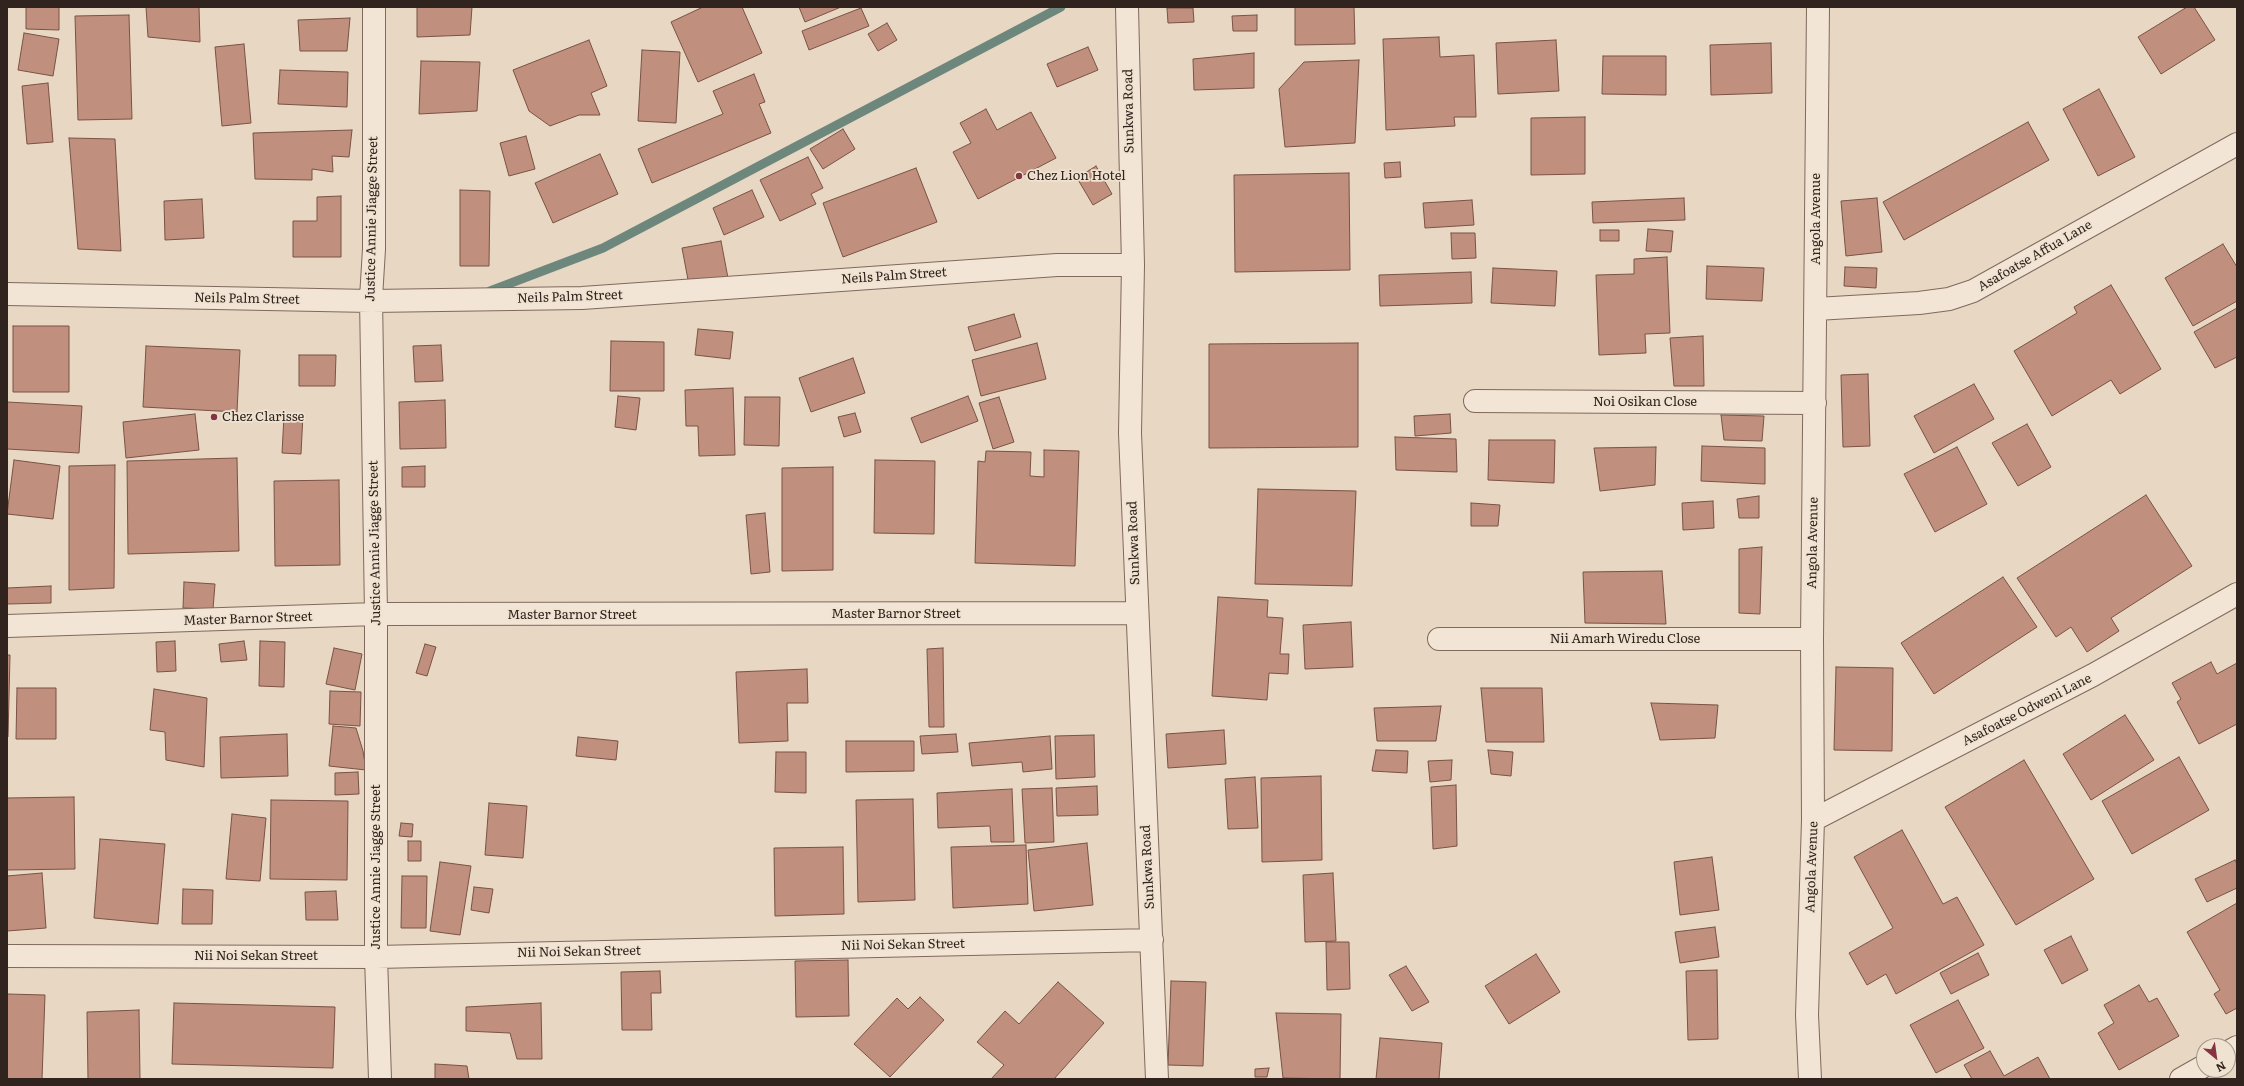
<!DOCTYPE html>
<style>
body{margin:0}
#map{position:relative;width:2244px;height:1086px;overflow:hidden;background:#e7d7c3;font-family:Literata,serif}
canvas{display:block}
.frame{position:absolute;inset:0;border:8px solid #31241e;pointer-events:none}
.north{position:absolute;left:2196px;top:1038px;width:40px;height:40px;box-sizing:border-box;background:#efe2d1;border:1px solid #a39689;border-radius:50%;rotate:151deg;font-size:11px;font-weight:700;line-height:16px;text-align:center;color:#31241e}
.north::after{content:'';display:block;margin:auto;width:14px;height:18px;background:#853441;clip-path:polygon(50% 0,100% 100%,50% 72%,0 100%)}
</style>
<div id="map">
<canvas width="2244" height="1086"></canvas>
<div class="frame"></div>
<div class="north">N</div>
</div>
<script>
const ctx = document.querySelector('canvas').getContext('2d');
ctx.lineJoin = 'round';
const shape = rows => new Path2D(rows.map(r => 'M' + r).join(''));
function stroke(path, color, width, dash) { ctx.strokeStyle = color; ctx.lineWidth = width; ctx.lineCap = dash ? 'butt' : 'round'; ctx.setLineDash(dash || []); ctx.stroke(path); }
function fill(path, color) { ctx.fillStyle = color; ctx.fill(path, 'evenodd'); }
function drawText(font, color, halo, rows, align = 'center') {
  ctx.font = font + ' Literata,serif'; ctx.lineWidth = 3.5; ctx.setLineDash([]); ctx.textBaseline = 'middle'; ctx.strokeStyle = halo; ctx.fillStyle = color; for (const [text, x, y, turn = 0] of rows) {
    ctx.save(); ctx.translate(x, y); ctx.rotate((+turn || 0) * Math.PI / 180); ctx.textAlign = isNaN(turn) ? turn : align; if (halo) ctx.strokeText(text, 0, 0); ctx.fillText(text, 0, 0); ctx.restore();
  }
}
stroke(shape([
 [490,291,603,248,1061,7]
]), '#6d877c', 9);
const building = shape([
 [26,7,59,7,59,30,26,29,26,7],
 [146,7,199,7,200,42,148,37,146,7],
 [417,7,472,7,470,35,417,37,417,7],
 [703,7,742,7,762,53,698,82,671,22,703,7],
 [799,7,841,7,805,22,799,7],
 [1295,7,1354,7,1355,44,1295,45,1295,7],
 [2187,7,2194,7,2215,40,2161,74,2138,37,2187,7],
 [861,8,869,26,809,50,802,31,861,8],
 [1167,8,1193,8,1194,22,1168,23,1167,8],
 [129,15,132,119,78,120,75,16,129,15],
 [1257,15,1257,31,1233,31,1232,16,1257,15],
 [350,18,347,51,300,51,298,20,350,18],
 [887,23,897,40,878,51,868,34,887,23],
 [24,33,59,39,53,76,18,70,24,33],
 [1439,37,1440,57,1474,55,1476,117,1454,117,1455,126,1386,130,1383,39,1439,37],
 [589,40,607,86,591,93,600,115,579,115,550,126,529,111,513,70,589,40],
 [1556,40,1559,91,1498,94,1496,43,1556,40],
 [1771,43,1772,93,1711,95,1710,45,1771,43],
 [244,44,251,123,222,126,215,47,244,44],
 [1088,47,1098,70,1057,87,1047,64,1088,47],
 [642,50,680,52,676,123,638,121,642,50],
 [1254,53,1254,88,1194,90,1193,59,1254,53],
 [1603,56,1666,56,1666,95,1602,94,1603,56],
 [1359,60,1355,143,1285,147,1279,89,1304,62,1359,60],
 [421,61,480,62,477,111,419,114,421,61],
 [280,70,348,72,347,107,278,104,280,70],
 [754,74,765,102,759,104,771,133,652,183,638,149,723,114,713,91,754,74],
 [48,83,53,142,27,144,22,86,48,83],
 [2099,89,2135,157,2098,176,2063,109,2099,89],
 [986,109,997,130,1031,112,1056,158,978,199,953,152,971,143,960,123,986,109],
 [1585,117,1585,174,1531,175,1531,118,1585,117],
 [2028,122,2049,160,1904,240,1883,202,2028,122],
 [843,129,855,149,823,169,810,149,843,129],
 [352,130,349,157,332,156,333,172,312,169,312,180,255,179,253,133,352,130],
 [526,136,535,169,509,176,500,143,526,136],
 [69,138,115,139,121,251,78,249,69,138],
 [600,154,618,194,553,223,535,183,600,154],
 [808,157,823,188,811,194,816,204,780,221,760,180,808,157],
 [1400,162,1401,177,1385,178,1384,163,1400,162],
 [1096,166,1112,194,1093,205,1077,178,1096,166],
 [916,168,937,222,843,257,823,203,916,168],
 [1349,173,1350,270,1235,272,1234,175,1349,173],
 [460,190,490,191,489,266,460,266,460,190],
 [752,190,764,217,724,235,713,208,752,190],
 [341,196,341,257,293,257,293,221,317,221,317,197,341,196],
 [1684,198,1685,220,1593,223,1592,202,1684,198],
 [1877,198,1882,252,1846,256,1841,201,1877,198],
 [202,199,204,238,165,240,164,201,202,199],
 [1472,200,1474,225,1425,228,1423,203,1472,200],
 [1648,229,1673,231,1671,252,1646,251,1648,229],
 [1600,230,1619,230,1619,241,1600,241,1600,230],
 [1451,233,1475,233,1476,258,1452,259,1451,233],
 [721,241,728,278,689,285,682,248,721,241],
 [2223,244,2237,267,2237,301,2193,326,2165,278,2223,244],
 [1667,257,1670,333,1645,334,1646,353,1599,355,1596,275,1634,274,1634,259,1667,257],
 [1707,266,1764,268,1762,301,1706,299,1707,266],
 [1845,267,1877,268,1876,288,1844,286,1845,267],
 [1493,268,1557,271,1555,306,1491,303,1493,268],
 [1471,272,1472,303,1380,306,1379,275,1471,272],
 [2111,285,2161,369,2120,394,2111,380,2052,416,2014,351,2077,313,2074,307,2111,285],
 [2237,308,2237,357,2215,368,2194,332,2237,308],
 [1014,314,1021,337,975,351,968,327,1014,314],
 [13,326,69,326,69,392,13,392,13,326],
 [698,329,733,332,730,359,695,355,698,329],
 [1703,336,1704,386,1674,386,1670,338,1703,336],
 [611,341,664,342,664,391,610,391,611,341],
 [1037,343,1046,379,981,396,972,360,1037,343],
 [1358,343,1358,447,1209,448,1209,344,1358,343],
 [441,345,443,381,415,382,413,346,441,345],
 [146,346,240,350,237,412,143,407,146,346],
 [299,355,336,355,335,386,299,386,299,355],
 [853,358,865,393,811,412,799,378,853,358],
 [1868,374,1870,446,1843,447,1841,375,1868,374],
 [1974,384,1994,419,1934,453,1914,416,1974,384],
 [733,388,735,455,699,456,698,426,686,426,685,390,733,388],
 [618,396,640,398,636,430,615,427,618,396],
 [968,396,978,421,921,443,911,418,968,396],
 [745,397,780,397,779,446,744,445,745,397],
 [999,397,1014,442,993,449,979,403,999,397],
 [445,400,446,448,400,449,399,402,445,400],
 [7,402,82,406,79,453,7,449,7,402],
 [855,413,861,432,844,437,838,417,855,413],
 [195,414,199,450,126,458,123,422,195,414],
 [303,414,301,454,282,453,284,416,303,414],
 [1450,414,1451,433,1415,436,1414,416,1450,414],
 [1721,415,1764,416,1762,441,1724,440,1721,415],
 [2027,424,2051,467,2018,486,1992,443,2027,424],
 [1395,437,1456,439,1457,472,1396,470,1395,437],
 [1489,440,1555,440,1554,483,1488,480,1489,440],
 [1702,446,1765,448,1765,484,1701,481,1702,446],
 [1656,447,1655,485,1600,491,1594,448,1656,447],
 [1957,447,1987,504,1935,532,1904,474,1957,447],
 [1044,450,1079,451,1075,566,975,563,978,461,985,462,986,451,1031,452,1030,476,1044,477,1044,450],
 [237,458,239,551,128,554,127,461,237,458],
 [14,460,60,466,53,519,7,514,14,460],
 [875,460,935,461,934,534,874,533,875,460],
 [115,465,114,588,69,590,69,466,115,465],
 [425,466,425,487,402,487,402,467,425,466],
 [833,467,833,570,782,571,782,468,833,467],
 [339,480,340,565,275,566,274,481,339,480],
 [1258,489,1356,491,1352,586,1255,584,1258,489],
 [2146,495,2192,566,2111,618,2119,631,2087,652,2071,627,2056,637,2017,578,2146,495],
 [1759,496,1759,518,1739,518,1737,499,1759,496],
 [1713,501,1714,528,1683,530,1682,503,1713,501],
 [1471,503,1500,505,1498,526,1471,526,1471,503],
 [765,513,770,572,751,574,746,515,765,513],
 [1762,547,1760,614,1739,613,1739,549,1762,547],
 [1662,571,1666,624,1585,623,1583,572,1662,571],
 [2003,577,2037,627,1934,694,1901,643,2003,577],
 [184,582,215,584,213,609,183,608,184,582],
 [51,586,51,603,7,604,7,588,51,586],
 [1218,597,1268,600,1267,617,1283,618,1280,654,1289,654,1288,674,1269,673,1267,700,1212,696,1218,597],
 [1351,622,1353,667,1305,669,1303,625,1351,622],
 [175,641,176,671,157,672,156,642,175,641],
 [244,641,247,660,221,662,219,644,244,641],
 [260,641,285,642,284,687,259,686,260,641],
 [425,644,436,647,427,676,416,673,425,644],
 [334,648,362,654,355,690,326,684,334,648],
 [943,648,944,727,929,727,927,649,943,648],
 [7,655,10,655,8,737,7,737,7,655],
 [2211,662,2217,674,2237,663,2237,724,2199,744,2177,702,2181,699,2172,683,2211,662],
 [1836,667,1893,668,1892,751,1834,750,1836,667],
 [807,669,808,703,787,703,788,741,739,743,736,672,807,669],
 [17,688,56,688,56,739,16,739,17,688],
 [1481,688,1542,688,1544,742,1486,742,1481,688],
 [154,689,207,698,204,767,166,760,165,732,150,730,154,689],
 [330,691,361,692,360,726,329,724,330,691],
 [1651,703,1718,705,1715,738,1660,740,1651,703],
 [1441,706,1436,741,1377,741,1374,708,1441,706],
 [2125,715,2154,760,2091,800,2063,754,2125,715],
 [333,726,356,728,363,751,366,770,329,766,333,726],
 [1224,730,1226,764,1168,768,1166,734,1224,730],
 [287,734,288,776,221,778,220,737,287,734],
 [956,734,958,752,922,754,920,736,956,734],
 [1094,735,1095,777,1056,779,1055,736,1094,735],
 [1050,736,1052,769,1023,772,1022,762,972,766,969,743,1050,736],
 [578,737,618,741,616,760,576,756,578,737],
 [846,741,914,741,914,771,846,772,846,741],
 [1376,750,1408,751,1407,773,1372,771,1376,750],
 [1488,750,1513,752,1511,776,1491,774,1488,750],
 [776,752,806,752,806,793,775,792,776,752],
 [2179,757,2209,810,2132,854,2102,801,2179,757],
 [1452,760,1451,780,1430,782,1428,761,1452,760],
 [2024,760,2094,879,2016,925,1945,807,2024,760],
 [358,772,359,794,335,795,335,773,358,772],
 [1321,776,1322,860,1262,862,1261,778,1321,776],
 [1255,777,1258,828,1228,829,1225,779,1255,777],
 [1456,785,1457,846,1433,849,1431,787,1456,785],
 [1097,786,1098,815,1057,816,1056,788,1097,786],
 [1052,788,1054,842,1025,843,1022,789,1052,788],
 [1012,789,1014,842,991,842,990,826,938,828,937,793,1012,789],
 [74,797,75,869,7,870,7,798,74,797],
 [913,799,915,900,858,902,856,800,913,799],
 [271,800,348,801,347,880,270,879,271,800],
 [489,803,527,806,523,858,485,855,489,803],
 [232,814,266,818,260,881,226,879,232,814],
 [401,823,413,824,412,837,399,836,401,823],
 [1902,830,1943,904,1957,897,1984,945,1896,994,1886,974,1867,985,1849,953,1893,928,1854,857,1902,830],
 [100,839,165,844,158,924,94,918,100,839],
 [408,841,421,841,421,861,408,861,408,841],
 [1087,843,1093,905,1034,911,1028,850,1087,843],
 [1026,845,1028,904,953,908,951,847,1026,845],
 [843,847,844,914,775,916,774,848,843,847],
 [1712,857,1719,910,1680,915,1674,862,1712,857],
 [2235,860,2237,864,2237,888,2207,902,2195,879,2235,860],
 [440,862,471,866,460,935,430,931,440,862],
 [42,873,46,928,7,931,7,876,42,873],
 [1333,873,1336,941,1305,942,1303,875,1333,873],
 [402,876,427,876,426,928,401,928,402,876],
 [474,887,493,889,489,913,471,910,474,887],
 [183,889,213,890,212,924,182,924,183,889],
 [336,891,338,920,306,920,305,892,336,891],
 [2237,903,2237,1008,2226,1014,2214,994,2220,990,2187,932,2237,903],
 [1715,927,1719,957,1680,963,1675,932,1715,927],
 [2071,936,2088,970,2062,984,2044,950,2071,936],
 [1326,942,1349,942,1350,989,1327,990,1326,942],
 [1978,953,1989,975,1951,994,1940,973,1978,953],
 [1536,954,1560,992,1509,1024,1485,986,1536,954],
 [848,960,849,1016,796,1017,795,961,848,960],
 [1406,966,1429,1002,1412,1011,1389,975,1406,966],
 [1717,970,1718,1039,1688,1040,1686,971,1717,970],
 [660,971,661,993,651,993,652,1030,622,1030,621,972,660,971],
 [1171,981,1206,982,1203,1066,1168,1065,1171,981],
 [1058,982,1104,1023,1054,1079,991,1079,1004,1065,977,1042,1005,1011,1019,1024,1058,982],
 [2139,985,2149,1002,2157,998,2179,1036,2119,1070,2098,1033,2114,1023,2104,1005,2139,985],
 [7,994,45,995,42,1079,7,1079,7,994],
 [920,997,944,1020,890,1077,854,1044,897,998,908,1009,920,997],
 [1958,1000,1984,1048,1936,1073,1910,1025,1958,1000],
 [174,1003,335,1007,333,1068,172,1064,174,1003],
 [541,1003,542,1059,517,1059,510,1033,466,1031,466,1007,541,1003],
 [139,1010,140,1079,88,1079,87,1012,139,1010],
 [1276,1013,1341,1014,1340,1079,1283,1078,1276,1013],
 [1380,1038,1442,1043,1439,1079,1376,1079,1380,1038],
 [1990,1051,2004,1076,2038,1057,2050,1079,1972,1079,1964,1065,1990,1051],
 [435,1064,467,1066,469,1079,435,1079,435,1064],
 [1269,1068,1267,1077,1255,1077,1255,1069,1269,1068]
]);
fill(building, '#c08f7e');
stroke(building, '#7a5245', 1);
const minor = shape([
 [374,7,374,249,371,298,376,614,376,957,380,1079],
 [1127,7,1133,265,1130,433,1157,1079],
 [7,294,371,301,582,298,1057,265,1133,265],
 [1816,309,1919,303,1949,299,1973,291,2237,144],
 [1475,401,1815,403],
 [7,626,376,614,1136,613],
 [1439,639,1812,639],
 [1813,820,2093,675,2237,594],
 [7,956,376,957,1152,940],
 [2228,1052,2237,1047],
 [1810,1079,1807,1015,1813,820,1812,639,1818,7],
 [2181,1079,2204,1066]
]);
stroke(minor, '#7f695c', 24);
stroke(minor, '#f3e5d5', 22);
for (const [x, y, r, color] of [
 [1019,176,4,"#853441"],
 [214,417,4,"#853441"]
]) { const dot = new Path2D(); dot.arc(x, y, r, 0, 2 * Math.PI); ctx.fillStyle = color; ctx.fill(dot); stroke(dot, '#efe2d1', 1.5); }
drawText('13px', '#31241e', '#efe2d1', [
 ["Sunkwa Road",1129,111,-91],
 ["Justice Annie Jiagge Street",372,219,-89],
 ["Angola Avenue",1816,219,-90],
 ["Asafoatse Affua Lane",2035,256,-30],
 ["Neils Palm Street",894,276,-4],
 ["Neils Palm Street",570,297,-2],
 ["Neils Palm Street",247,299,1],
 ["Noi Osikan Close",1645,402],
 ["Justice Annie Jiagge Street",375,543,-91],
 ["Sunkwa Road",1134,543,-92],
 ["Angola Avenue",1813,543,-89],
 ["Master Barnor Street",896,614],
 ["Master Barnor Street",572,615],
 ["Master Barnor Street",248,619,-2],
 ["Nii Amarh Wiredu Close",1625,639],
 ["Asafoatse Odweni Lane",2027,710,-27],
 ["Justice Annie Jiagge Street",376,867,-90],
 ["Sunkwa Road",1148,867,-93],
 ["Angola Avenue",1812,867,-88],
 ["Nii Noi Sekan Street",903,945,-1],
 ["Nii Noi Sekan Street",579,952,-1],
 ["Nii Noi Sekan Street",256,956]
]);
drawText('13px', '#31241e', '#efe2d1', [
 ["Chez Lion Hotel",1027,176],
 ["Chez Clarisse",222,417]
], 'left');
</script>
